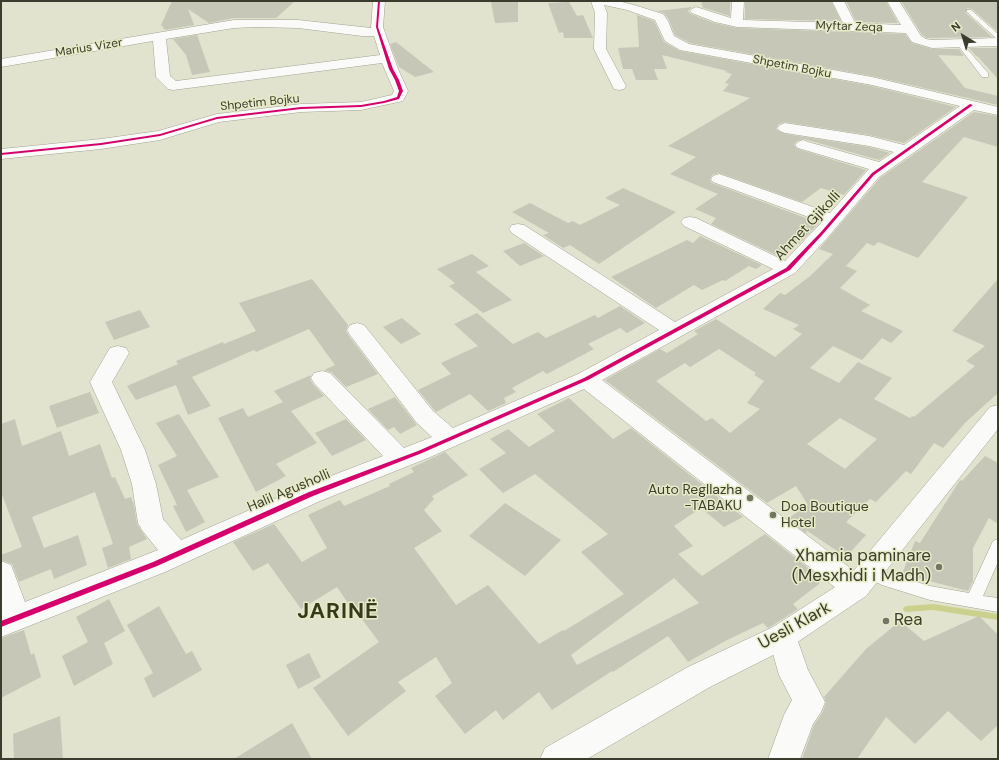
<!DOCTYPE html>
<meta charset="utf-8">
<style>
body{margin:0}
#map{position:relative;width:999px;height:760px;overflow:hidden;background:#e1e3ce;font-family:"DM Sans",sans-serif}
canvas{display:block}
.frame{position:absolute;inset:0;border:2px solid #3a3c2d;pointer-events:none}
.north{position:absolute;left:943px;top:16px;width:40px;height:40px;-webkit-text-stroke:3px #e7ebc6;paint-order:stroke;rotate:322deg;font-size:11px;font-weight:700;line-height:16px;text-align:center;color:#3a3c2d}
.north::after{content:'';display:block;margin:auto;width:14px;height:18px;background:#3a3c2d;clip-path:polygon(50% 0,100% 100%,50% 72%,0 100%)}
</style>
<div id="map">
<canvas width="999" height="760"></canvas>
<div class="frame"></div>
<div class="north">N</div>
</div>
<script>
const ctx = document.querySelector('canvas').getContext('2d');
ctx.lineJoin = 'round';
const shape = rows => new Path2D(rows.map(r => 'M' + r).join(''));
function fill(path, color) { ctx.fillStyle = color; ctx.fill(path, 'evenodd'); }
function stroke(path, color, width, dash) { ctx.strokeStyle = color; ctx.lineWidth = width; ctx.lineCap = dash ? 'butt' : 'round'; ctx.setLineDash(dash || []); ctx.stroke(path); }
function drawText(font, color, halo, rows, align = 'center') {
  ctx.font = font + ' "DM Sans",sans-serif'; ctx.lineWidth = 3; ctx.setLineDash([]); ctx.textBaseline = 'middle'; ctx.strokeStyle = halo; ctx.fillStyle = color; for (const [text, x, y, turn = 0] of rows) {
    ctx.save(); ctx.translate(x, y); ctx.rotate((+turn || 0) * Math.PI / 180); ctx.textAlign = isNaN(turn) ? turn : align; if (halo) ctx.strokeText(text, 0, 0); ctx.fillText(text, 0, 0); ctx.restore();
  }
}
fill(shape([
 [933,604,998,614,998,620,933,610,907,612,904,611,903,609,904,607,907,606,933,604]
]), '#cbd18c');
fill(shape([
 [172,1,295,1,276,18,234,18,209,23,188,9,194,25,165,30,161,25],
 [701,1,730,1,730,16,701,7,703,7],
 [745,1,831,1,841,21,745,19],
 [846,1,886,1,898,23,856,22],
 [901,1,998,1,998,32,972,9,967,8,966,13,992,37,927,38,922,35],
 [491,2,518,2,518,22,495,23],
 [569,2,577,16,583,15,593,38,564,38,563,32,559,33,548,3],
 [692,7,688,11,691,14,714,23,737,28,905,34,912,43,932,49,959,49,964,56,938,55,965,88,998,96,998,105,872,76,690,43,675,35,669,20,664,13,657,11],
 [637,15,654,21,664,42,680,51,872,86,956,107,904,143,869,135,785,122,779,124,776,129,785,134,869,147,890,153,879,160,804,139,797,141,794,145,798,149,866,170,844,195,821,188,802,202,719,173,712,175,710,180,712,183,819,223,800,243,778,256,711,224,716,218,695,209,718,194,670,174,696,157,668,146,750,98,723,91,729,84,725,83,732,74,725,72,727,71,662,55,667,69,654,69,658,80,636,80,632,69,623,69,618,48,639,47],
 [197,35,210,72,192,75,186,55,173,39],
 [396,42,434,72,415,77,399,67,390,44],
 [969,48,998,48,998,79,978,57,976,56],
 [974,112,998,116,998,147,964,137,922,182,968,197,918,258,878,242,874,246,867,243,846,266,857,271,840,288,870,305,861,311,903,331,891,343,882,338,862,360,833,346,810,368,839,383,858,362,892,378,874,399,910,418,912,416,914,417,975,366,966,361,985,346,952,331,998,279,998,393,966,422,943,448,934,443,911,474,906,471,876,502,870,499,846,522,866,535,846,557,806,530,807,534,787,519,808,505,796,486,767,503,605,380,660,349,667,353,698,334,694,331,716,319,775,357,802,334,793,329,799,325,763,309,780,293,785,295,809,277,833,254,819,249,880,178],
 [719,349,756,373,754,375,764,381,747,403,760,409,730,433,712,418,706,421,656,381,685,363,690,367],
 [840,418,877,439,845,469,807,444],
 [623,188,676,212,599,264,570,245,563,248,543,235,549,233,512,212,530,203,568,223,573,221,580,225,620,205,605,198],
 [700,236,762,265,756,269,749,266,725,281,723,280,702,290,694,285,656,308,611,277,687,240,693,243],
 [524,243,544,256,520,266,503,251],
 [472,254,489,266,476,272,512,300,483,313,449,286,455,283,437,269],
 [312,279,348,325,346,331,349,336,378,374,346,387,331,372,324,370,335,365,309,329,256,352,254,350,192,377,211,406,188,415,176,385,136,400,127,386,178,364,176,361,223,342,224,344,256,331,239,303],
 [620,306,645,323,627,333,620,328,588,344,594,349,547,374,543,371,512,388,516,392,504,398,506,403,488,411,470,394,436,412,418,390,451,374,441,363,478,346,454,324,477,313,513,344,538,332,546,338,595,315,598,318],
 [140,310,150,327,114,340,105,322],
 [402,318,421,334,401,344,383,327],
 [311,375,310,379,313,384,324,396,291,411,317,443,276,464,286,476,256,492,218,418,243,408,248,417,283,402,274,391],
 [90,392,99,413,57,428,49,406],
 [395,397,417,425,400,434,394,427,388,430,368,409],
 [569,398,613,439,631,428,743,517,724,527,701,508,674,526,693,546,678,554,702,576,765,534,821,578,819,584,793,604,798,609,770,627,768,628,763,623,727,640,688,662,668,636,613,672,612,671,552,710,539,692,503,720,496,710,465,734,435,696,452,683,436,657,398,682,406,691,348,736,313,688,379,642,356,611,354,612,337,587,301,609,268,563,253,571,233,542,274,524,302,562,327,548,308,515,340,500,344,506,390,486,389,484,414,472,411,468,445,452,468,475,432,496,434,499,424,510,442,531,414,548,456,605,488,585,539,644,563,630,564,631,624,594,581,552,608,534,535,474,503,493,479,469,506,453,490,439,508,429,529,447,555,431,537,414],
 [674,578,699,603,577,665,571,655],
 [179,414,219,477,187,490,205,522,186,532,173,506,177,505,158,465,177,456,156,423],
 [15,419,22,446,61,431,69,456,100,444,112,478,115,477,125,499,131,497,134,505,137,524,147,539,129,547,131,559,108,568,102,548,113,544,95,492,32,517,44,548,78,535,87,565,54,579,51,569,19,582,12,564,1,560,1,555,22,547,1,492,1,424],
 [346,419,366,440,332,456,315,433],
 [985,456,998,463,998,524,989,518,973,548,973,581,968,591,902,574,915,541,920,543,960,480,962,481],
 [505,503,561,540,525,576,469,536],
 [109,599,125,631,104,643,113,664,74,686,62,656,88,642,76,617],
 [159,606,186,654,192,651,202,670,153,698,144,678,153,673,127,625],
 [979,616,998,635,998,725,981,741,948,711,915,744,886,717,857,759,802,759,814,725,822,713,826,703,824,697,866,649,900,621,924,641],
 [24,630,31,655,34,653,41,677,1,698,1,638],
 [309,653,321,677,298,689,286,665],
 [60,716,63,759,14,759,13,734],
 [292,723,312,759,234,759]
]), '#c6c7b7');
const service = shape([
 [967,10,971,10,998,34,998,40,967,12,967,10],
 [959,41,961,42,988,73,988,77,982,77,957,44,957,42,959,41],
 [998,539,998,562,983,596,998,598,998,612,930,600,882,585,863,576,861,572,863,568,868,566,890,574,930,586,969,593,993,541,998,539]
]);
const minor = shape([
 [373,1,385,1,383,27,398,69,408,91,403,101,361,110,301,112,219,122,160,140,101,149,1,159,1,149,101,139,158,131,217,114,301,104,361,102,392,95,394,91,382,63,173,90,168,89,156,77,153,41,1,67,1,59,234,20,298,20,371,28,373,1],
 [256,27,298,28,362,36,374,36,380,55,176,81,170,76,166,39,234,28,256,27],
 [591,1,618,1,634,5,663,14,668,21,674,36,689,44,872,77,998,107,998,115,974,110,879,177,828,237,795,273,602,380,866,580,870,588,866,596,856,600,846,596,584,389,428,458,320,501,165,572,1,637,1,561,11,565,25,602,158,550,142,530,138,523,132,484,121,450,90,382,110,348,118,346,126,348,129,353,112,382,145,450,156,484,163,519,181,540,302,487,383,456,314,383,311,378,314,373,322,371,330,373,404,448,432,437,417,423,350,335,347,330,350,325,357,323,364,325,433,411,453,428,578,374,659,330,512,233,509,229,512,225,518,224,524,225,675,322,773,269,684,226,681,222,684,218,690,217,696,218,785,261,822,222,713,182,711,179,713,176,719,174,725,176,830,213,869,169,798,148,795,145,798,142,803,140,808,142,879,162,894,152,869,146,785,133,780,131,777,128,780,125,785,123,869,136,904,145,960,106,872,85,680,50,665,41,655,20,627,10,604,5,607,13,606,49,626,86,624,89,619,90,614,89,594,49,595,13,591,1],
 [732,1,744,1,743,20,843,23,832,1,844,1,855,23,901,25,887,1,899,1,921,36,926,39,932,40,998,38,998,46,932,48,912,42,906,33,737,27,715,22,692,13,690,11,692,9,696,7,731,18,732,1],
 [783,623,793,627,808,670,825,702,821,712,813,724,800,759,768,759,784,715,792,700,779,675,768,636,773,627,783,623]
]);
const primary = shape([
 [998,405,998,429,866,596,793,645,710,687,587,759,540,759,545,748,688,667,773,627,846,580,990,407,998,405]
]);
stroke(service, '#a1a293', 1);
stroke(minor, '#a1a293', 1);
stroke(primary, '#a1a293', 1);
fill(service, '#fafbf8');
fill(minor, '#fafbf8');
fill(primary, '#fafbf8');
fill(shape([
 [378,1,380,1,378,27,393,69,399,80,403,91,399,99,384,103,361,107,301,109,217,119,160,136,101,145,1,155,1,153,101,143,160,134,217,117,301,107,361,105,384,101,397,97,399,91,395,80,389,69,376,27,378,1],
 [970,104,973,105,874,175,823,234,790,270,588,380,422,453,313,496,157,566,1,627,1,621,153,562,309,492,418,451,584,378,786,268,821,232,872,173,970,104]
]), '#d6006c');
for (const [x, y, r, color] of [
 [750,498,4,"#747665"],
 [773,515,4,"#747665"],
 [939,567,4,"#747665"],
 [886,621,4,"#747665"]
]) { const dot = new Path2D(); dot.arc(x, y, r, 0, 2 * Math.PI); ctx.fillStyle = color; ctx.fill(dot); stroke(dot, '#e7ebc6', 1.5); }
drawText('12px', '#3a3c2d', '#e7ebc6', [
 ["Myftar Zeqa",849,27,2],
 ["Marius Vizer",89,48,-9],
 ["Shpetim Bojku",792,67,11],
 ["Shpetim Bojku",260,103,-6]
]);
drawText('14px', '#3a3c2d', '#e7ebc6', [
 ["Ahmet Gjikolli",808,226,-47],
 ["Halil Agusholli",289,491,-23]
]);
drawText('14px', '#3a3c2d', '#e7ebc6', [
 ["Auto Regllazha",742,490],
 ["-TABAKU",742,506],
 ["Doa Boutique",781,507,"left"],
 ["Hotel",781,523,"left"]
], 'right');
drawText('17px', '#3a3c2d', '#e7ebc6', [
 ["Xhamia paminare",931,557],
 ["(Mesxhidi i Madh)",931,577],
 ["Rea",894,621,"left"]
], 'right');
drawText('17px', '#3a3c2d', '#e7ebc6', [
 ["Uesli Klark",795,626,-29]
]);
ctx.letterSpacing = '1px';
drawText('bold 22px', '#37391a', '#e7ebc6', [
 ["JARINË",338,612]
]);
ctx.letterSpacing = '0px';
</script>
